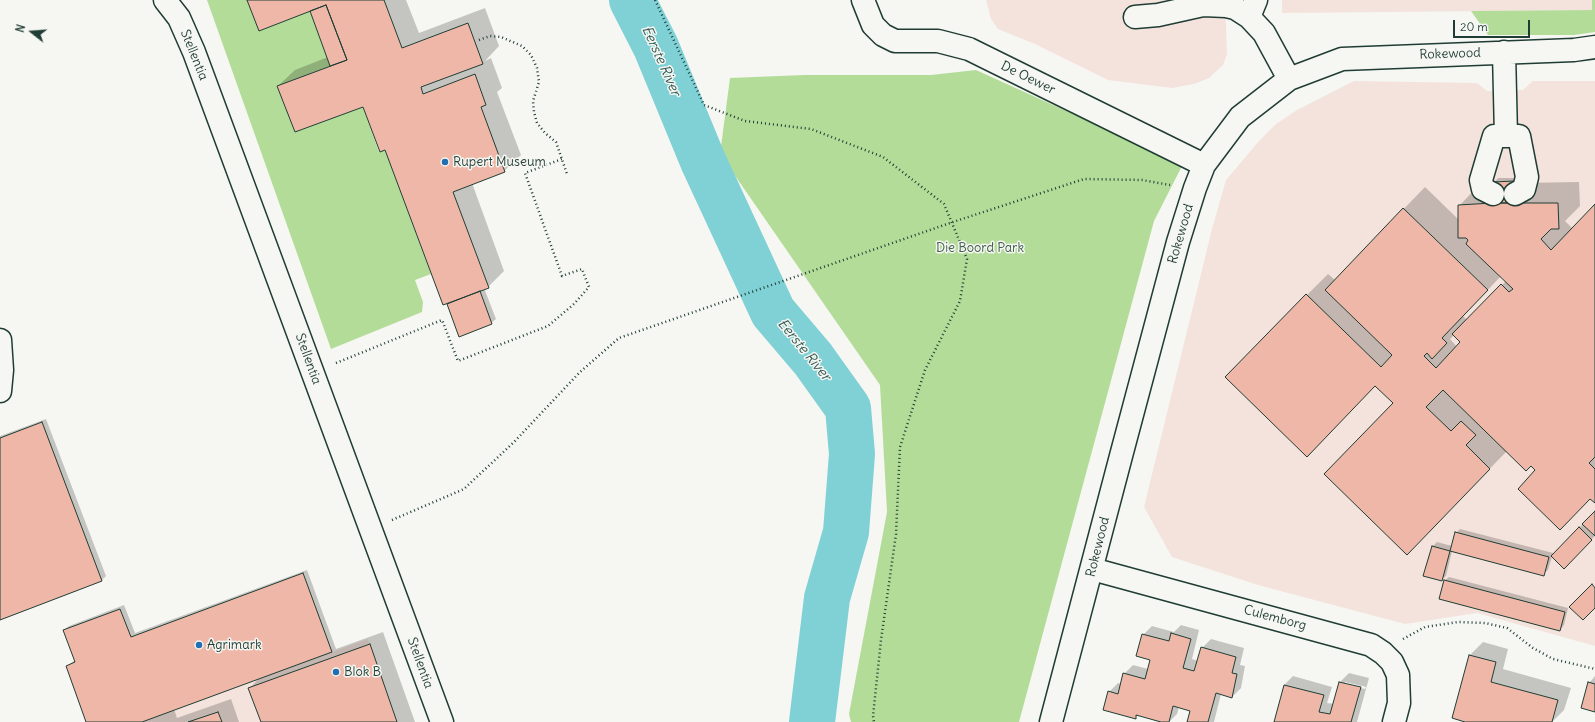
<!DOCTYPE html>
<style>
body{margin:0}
#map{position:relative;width:1595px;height:722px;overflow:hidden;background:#f6f6f2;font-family:Delius,sans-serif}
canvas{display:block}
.north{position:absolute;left:12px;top:12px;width:40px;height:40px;-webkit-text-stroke:3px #f6f6f2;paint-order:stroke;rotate:287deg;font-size:11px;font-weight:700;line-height:16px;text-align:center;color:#1f3d34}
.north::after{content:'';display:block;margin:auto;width:14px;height:18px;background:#1f3d34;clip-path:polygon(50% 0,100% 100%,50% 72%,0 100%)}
.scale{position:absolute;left:1453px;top:20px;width:77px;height:18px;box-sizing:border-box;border:2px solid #1f3d34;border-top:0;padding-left:5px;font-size:12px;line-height:14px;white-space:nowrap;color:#1f3d34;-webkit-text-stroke:3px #f6f6f2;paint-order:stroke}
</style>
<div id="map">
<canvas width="1595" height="722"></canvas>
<div class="north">N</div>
<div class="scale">20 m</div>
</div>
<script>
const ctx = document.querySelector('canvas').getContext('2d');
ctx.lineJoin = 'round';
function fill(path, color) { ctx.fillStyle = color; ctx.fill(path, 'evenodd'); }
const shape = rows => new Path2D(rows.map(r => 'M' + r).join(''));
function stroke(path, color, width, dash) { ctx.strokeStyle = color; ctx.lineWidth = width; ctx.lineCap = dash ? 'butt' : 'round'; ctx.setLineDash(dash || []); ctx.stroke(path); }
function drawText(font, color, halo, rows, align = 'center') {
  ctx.font = font + ' Delius,sans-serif'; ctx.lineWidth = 3; ctx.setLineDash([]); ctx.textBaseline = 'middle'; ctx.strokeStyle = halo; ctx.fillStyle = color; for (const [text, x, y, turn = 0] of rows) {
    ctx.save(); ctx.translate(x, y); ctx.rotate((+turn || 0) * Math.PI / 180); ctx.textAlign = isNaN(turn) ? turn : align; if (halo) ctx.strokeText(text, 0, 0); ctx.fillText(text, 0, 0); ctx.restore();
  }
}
fill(shape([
 [986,0,1225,0,1227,54,1223,65,1209,78,1194,84,1172,88,1108,80,1035,44,998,29,991,19],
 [1282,0,1592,0,1592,10,1282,13],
 [1354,81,1477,83,1487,91,1523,90,1533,81,1595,81,1595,646,1477,613,1405,624,1258,585,1172,557,1144,507,1212,229,1226,180,1259,141,1276,124,1297,110],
 [368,639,397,722,142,722,332,652]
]), '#f4e3dc');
fill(shape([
 [207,0,247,0,259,31,310,11,330,66,277,86,295,132,363,107,379,152,385,150,431,274,415,280,423,302,422,312,331,349],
 [1592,0,1595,0,1595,32,1574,35,1488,35,1471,11,1592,10],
 [976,70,1183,164,1154,221,1019,722,851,722,849,714,887,512,880,385,720,154,730,78,804,75,931,75]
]), '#b4dc99');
fill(shape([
 [248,0,406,0,419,33,485,8,499,46,485,61,491,58,502,88,497,92,521,155,504,171,472,183,504,271,488,287,484,288,496,319,491,323,448,304,451,301,385,149,363,105,278,86,295,70,328,57,314,9],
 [1498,178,1519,178,1519,183,1579,182,1580,206,1565,221,1573,229,1595,205,1595,502,1591,498,1536,470,1531,465,1507,451,1428,532,1394,403,1307,295,1328,274,1335,280,1425,187,1459,220,1459,206,1480,184,1494,183],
 [1501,276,1506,281,1467,320,1463,316],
 [1454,335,1462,342,1457,347,1450,339],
 [46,419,106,576,102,580,0,619,0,436],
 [1595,512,1595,536,1564,567,1579,528],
 [1460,529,1553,553,1548,570,1543,574,1452,551,1446,576,1441,580,1433,546,1437,542,1452,546,1456,533],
 [307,570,336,649,383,632,415,722,262,722,250,688,260,677,174,709,177,718,231,699,239,722,87,722,67,666,75,660,64,630,69,626,124,605,135,633],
 [1449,577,1568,608,1564,625,1560,630,1444,581],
 [1181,625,1199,630,1192,659,1198,661,1202,648,1211,639,1244,648,1240,665,1245,666,1241,688,1232,697,1221,694,1214,722,1188,722,1191,710,1179,707,1177,714,1169,722,1138,715,1135,718,1109,692,1118,683,1121,684,1124,674,1133,665,1148,669,1151,659,1143,635,1152,626,1174,632],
 [1483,642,1508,649,1503,669,1571,688,1564,710,1552,722,1468,722,1470,655],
 [1349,673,1369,678,1357,722,1275,722,1284,685,1293,676,1332,687,1327,703,1334,704,1340,682],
 [1345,682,1366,687,1365,689,1345,684],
 [1595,676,1595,711,1589,683]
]), '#0003');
stroke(shape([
 [632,0,656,47,703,161,773,312,813,359,848,408,852,454,846,532,827,598,812,722]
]), '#7fd1d6', 46);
const building = shape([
 [247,0,384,0,402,48,468,23,483,64,421,87,423,94,475,74,486,105,481,107,505,172,453,192,489,288,443,305,385,150,380,152,363,107,295,132,277,86,347,60,326,5,259,31,247,0],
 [326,5,347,60,330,66,310,11,326,5],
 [1515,181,1515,203,1493,203,1493,182,1515,181],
 [1493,203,1558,203,1559,229,1551,229,1541,239,1551,250,1595,204,1595,457,1589,463,1595,469,1595,503,1590,499,1560,530,1518,489,1535,470,1531,466,1526,471,1443,390,1426,407,1451,431,1461,421,1476,435,1466,445,1490,469,1407,555,1324,474,1393,403,1375,386,1307,457,1225,377,1306,294,1381,367,1392,355,1325,290,1403,208,1488,290,1442,338,1447,343,1432,359,1427,353,1424,356,1436,368,1460,342,1452,334,1501,284,1509,292,1513,289,1466,244,1468,240,1466,238,1458,238,1458,205,1493,203],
 [480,291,492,324,459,337,447,304,480,291],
 [42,422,102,581,0,620,0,438,42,422],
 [1595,511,1595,536,1582,524,1595,511],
 [1579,527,1592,540,1564,569,1551,556,1579,527],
 [1455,532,1549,557,1544,576,1450,551,1455,532],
 [1432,546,1450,551,1442,581,1423,576,1432,546],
 [303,573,332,652,142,722,86,722,66,666,75,662,63,630,120,609,131,637,303,573],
 [1444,580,1565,612,1560,631,1439,599,1444,580],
 [1592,584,1595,588,1595,608,1583,620,1569,607,1592,584],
 [1171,633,1191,639,1183,668,1194,671,1201,647,1236,657,1232,673,1237,674,1232,698,1216,693,1208,722,1187,722,1190,711,1173,706,1169,722,1161,722,1136,715,1136,719,1103,710,1108,691,1118,694,1123,673,1145,679,1150,660,1136,656,1142,634,1169,641,1171,633],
 [370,644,397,722,261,722,248,688,370,644],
 [1469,655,1496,662,1491,682,1558,700,1552,722,1465,722,1452,718,1469,655],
 [1339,682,1361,687,1351,722,1274,722,1284,685,1324,695,1319,712,1330,714,1339,682],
 [1588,682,1595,684,1595,712,1581,708,1588,682],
 [218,712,222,722,188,722,218,712]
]);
fill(building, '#efb7a7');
stroke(building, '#1f3d34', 1);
const minor = shape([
 [165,0,179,18,194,52,442,722],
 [863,0,873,25,883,35,895,41,938,41,969,49,1204,165],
 [1256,0,1249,17,1264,33,1289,79],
 [1135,17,1158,15,1203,5,1226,6,1235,8,1249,17],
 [1504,52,1506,136],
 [1493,194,1483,189,1481,180,1494,136,1519,136,1527,177,1524,189,1515,194],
 [0,340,2,370,0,391],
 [1092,569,1371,645,1383,653,1392,662,1398,675,1399,703,1394,722],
 [1051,722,1121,456,1178,242,1195,188,1204,165,1240,117,1289,79,1342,59,1574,50,1595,47]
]);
stroke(minor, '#1f3d34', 25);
stroke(shape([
 [655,0,704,105,745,121,811,129,883,157,944,204,967,259,960,301,925,370,900,447,896,534,881,640,873,716,874,722],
 [479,40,490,36,501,37,522,46,531,55,537,68,539,82,533,101,534,112,537,123,545,133,556,142,567,174],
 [336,363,442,320,458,361,548,326,574,304,589,287,582,269,562,276,525,173,562,159],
 [392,520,464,489,514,442,580,372,619,338,953,222,1084,179,1142,180,1170,185],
 [1403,639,1425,627,1458,622,1485,623,1507,628,1533,648,1553,659,1595,669]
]), '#1f3d34', 2.5, [1, 3]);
stroke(minor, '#f6f6f2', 22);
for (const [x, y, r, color] of [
 [445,162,4,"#1f6fb2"],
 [199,645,4,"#1f6fb2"],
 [336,672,4,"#1f6fb2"]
]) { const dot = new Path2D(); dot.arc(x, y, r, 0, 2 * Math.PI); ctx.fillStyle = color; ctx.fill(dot); stroke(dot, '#f6f6f2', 1.5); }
drawText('13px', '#1f3d34', '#f6f6f2', [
 ["Rokewood",1450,54,-2],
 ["Stellentia",194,55,68],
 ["De Oewer",1028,78,26],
 ["Rokewood",1181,234,-74],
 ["Stellentia",308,359,70],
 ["Rokewood",1098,547,-76],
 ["Culemborg",1275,618,15],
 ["Stellentia",420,663,70]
]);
drawText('13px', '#1f3d34', '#f6f6f2', [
 ["Rupert Museum",453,162],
 ["Agrimark",207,645],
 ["Blok B",344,672]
], 'left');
drawText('13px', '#3d5d48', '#f6f6f2', [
 ["Die Boord Park",980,248]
]);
drawText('italic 14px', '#325b54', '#f6f6f2', [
 ["Eerste River",661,61,66],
 ["Eerste River",804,350,51]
]);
</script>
